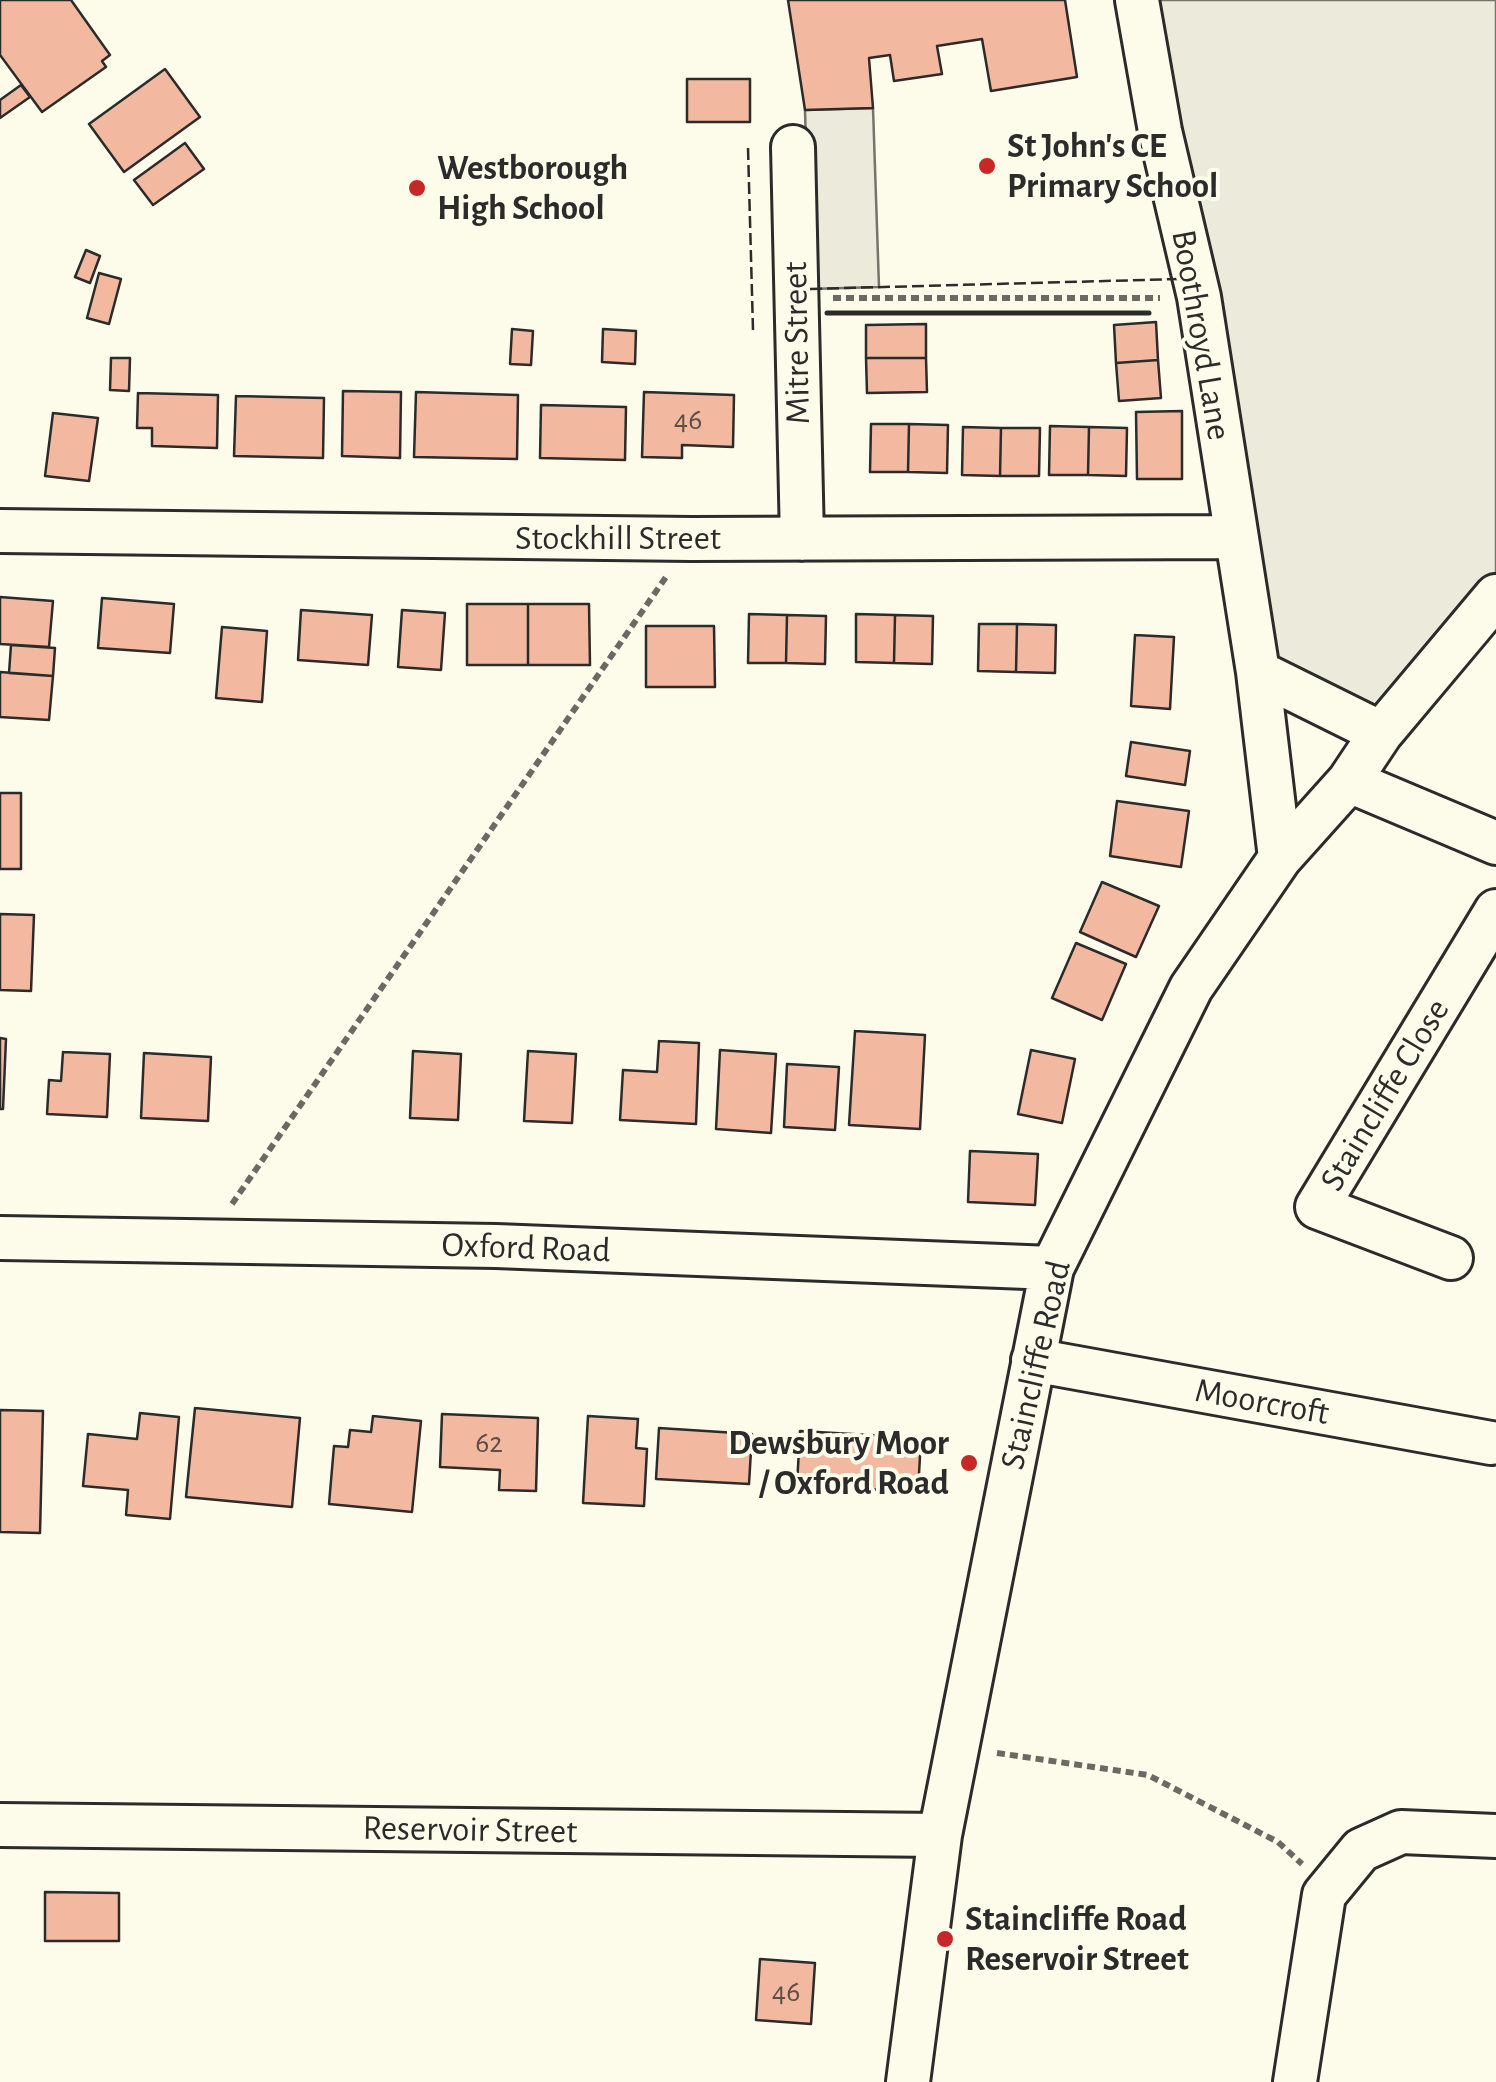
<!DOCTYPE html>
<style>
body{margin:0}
canvas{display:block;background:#fdfbea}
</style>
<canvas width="1496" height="2082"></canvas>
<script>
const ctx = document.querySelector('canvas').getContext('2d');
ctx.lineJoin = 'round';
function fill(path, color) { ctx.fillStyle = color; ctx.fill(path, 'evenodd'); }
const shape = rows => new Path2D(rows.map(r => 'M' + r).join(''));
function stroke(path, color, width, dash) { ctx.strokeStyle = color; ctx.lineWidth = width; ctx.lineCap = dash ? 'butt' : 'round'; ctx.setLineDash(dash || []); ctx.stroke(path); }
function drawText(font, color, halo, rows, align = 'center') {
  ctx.font = font + ' "Alegreya Sans",sans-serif'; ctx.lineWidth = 8; ctx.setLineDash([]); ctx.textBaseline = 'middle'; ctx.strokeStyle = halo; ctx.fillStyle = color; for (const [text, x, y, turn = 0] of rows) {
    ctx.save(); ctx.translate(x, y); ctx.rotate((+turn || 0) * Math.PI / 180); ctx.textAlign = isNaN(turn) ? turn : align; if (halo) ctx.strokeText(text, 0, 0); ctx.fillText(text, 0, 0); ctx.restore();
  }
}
const green = shape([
 [1137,0,1496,0,1496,593,1381,733,1258,672,1137,0]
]);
fill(green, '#ecebdb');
stroke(green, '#74746e', 2.5);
const parking = shape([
 [873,108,879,287,810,289,805,110,873,108]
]);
fill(parking, '#eceadb');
stroke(parking, '#74746e', 2.5);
const building = shape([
 [0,0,71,0,110,55,102,61,106,67,42,112,0,55,0,0],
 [788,0,1065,0,1077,77,991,91,982,39,937,46,942,74,894,81,890,55,869,58,873,108,805,110,788,0],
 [165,69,200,117,124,172,89,124,165,69],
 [687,79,750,79,750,122,687,122,687,79],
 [21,85,30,97,0,118,0,100,21,85],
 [185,143,204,169,153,205,134,180,185,143],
 [86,250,100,256,90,283,75,277,86,250],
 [99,273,121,279,109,324,87,318,99,273],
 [1156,322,1158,360,1116,363,1114,325,1156,322],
 [926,324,926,358,866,358,866,325,926,324],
 [512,329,533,331,531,365,510,364,512,329],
 [603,329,636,331,635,364,602,362,603,329],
 [111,358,130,358,129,391,110,390,111,358],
 [866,358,926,358,927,392,867,393,866,358],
 [1158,360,1161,398,1119,401,1116,363,1158,360],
 [343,391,401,392,400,458,342,456,343,391],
 [416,392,518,395,517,459,414,457,416,392],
 [644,392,734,395,733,447,682,445,682,458,642,457,644,392],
 [138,393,218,395,217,448,152,446,152,428,137,428,138,393],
 [236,396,324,398,323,458,234,456,236,396],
 [541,405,626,407,625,460,540,458,541,405],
 [1182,411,1182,479,1137,479,1136,412,1182,411],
 [53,413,98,418,89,481,45,476,53,413],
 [871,424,909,424,908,472,870,472,871,424],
 [909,424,948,425,947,473,908,472,909,424],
 [1050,426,1089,427,1088,475,1049,475,1050,426],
 [963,427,1001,428,1000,476,962,475,963,427],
 [1089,427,1127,428,1126,476,1088,475,1089,427],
 [1001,428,1040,428,1039,476,1000,476,1001,428],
 [0,597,53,601,49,647,0,644,0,597],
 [102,598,174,604,170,653,98,648,102,598],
 [467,604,528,604,528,665,467,665,467,604],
 [528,604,589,604,590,665,528,665,528,604],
 [301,610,372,615,368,665,298,660,301,610],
 [402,610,445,613,441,670,398,667,402,610],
 [749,614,787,615,786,663,748,663,749,614],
 [856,614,895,615,894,663,856,662,856,614],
 [787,615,826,616,825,664,786,663,787,615],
 [895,615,933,616,932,664,894,663,895,615],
 [979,624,1017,624,1016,672,978,671,979,624],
 [1017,624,1056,625,1055,673,1016,672,1017,624],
 [646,626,714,626,715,687,646,687,646,626],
 [222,627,267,631,262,702,216,698,222,627],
 [1135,635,1174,637,1170,709,1131,706,1135,635],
 [11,645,55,648,53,676,9,673,11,645],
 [0,672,53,676,49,720,0,717,0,672],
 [1131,742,1190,751,1185,785,1126,776,1131,742],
 [0,793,21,793,21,869,0,869,0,793],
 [1117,801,1189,811,1181,867,1110,856,1117,801],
 [1102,882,1159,906,1136,957,1080,932,1102,882],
 [0,914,34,915,31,991,0,990,0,914],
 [1076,943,1126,964,1102,1020,1052,998,1076,943],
 [855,1031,925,1035,920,1129,849,1125,855,1031],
 [0,1038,6,1039,3,1109,0,1109,0,1038],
 [659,1041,699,1043,696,1124,620,1120,623,1070,657,1072,659,1041],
 [720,1050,776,1054,771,1133,716,1129,720,1050],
 [1031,1050,1075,1059,1062,1123,1018,1114,1031,1050],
 [413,1051,461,1054,458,1120,410,1118,413,1051],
 [528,1051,576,1054,572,1123,524,1121,528,1051],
 [63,1052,110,1054,107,1117,47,1114,49,1080,61,1081,63,1052],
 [144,1053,211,1057,208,1121,141,1118,144,1053],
 [787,1064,839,1067,835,1130,784,1127,787,1064],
 [970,1151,1038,1154,1035,1205,968,1202,970,1151],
 [195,1408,300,1418,292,1507,186,1497,195,1408],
 [0,1410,43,1411,40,1533,0,1532,0,1410],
 [140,1413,179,1417,170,1519,126,1515,128,1490,83,1486,88,1434,137,1439,140,1413],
 [442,1414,538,1418,536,1491,499,1490,500,1470,440,1467,442,1414],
 [373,1416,421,1421,412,1512,329,1504,334,1446,348,1447,350,1430,371,1432,373,1416],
 [588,1416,638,1419,636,1448,647,1449,644,1506,583,1503,588,1416],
 [659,1428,752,1434,749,1484,656,1479,659,1428],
 [800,1431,921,1438,918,1492,797,1485,800,1431],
 [45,1892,119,1893,119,1941,45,1941,45,1892],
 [760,1959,815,1963,811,2024,756,2020,760,1959]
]);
fill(building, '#f2b8a0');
stroke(building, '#2b2b2b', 2.5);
const minor = shape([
 [1137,0,1160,131,1199,297,1258,672,1280,858],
 [793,147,802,539],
 [0,531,692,539,1236,537],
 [1258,672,1381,733],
 [1349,781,1496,843],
 [0,1238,496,1246,1052,1268],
 [1451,1258,1317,1207,1496,911],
 [1033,1360,1491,1443],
 [0,1825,940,1835],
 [908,2082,940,1835,1052,1268,1191,988,1280,858,1349,781,1381,733,1496,596],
 [1295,2082,1324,1895,1361,1850,1401,1832,1496,1836]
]);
stroke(minor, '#2b2b2b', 48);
stroke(shape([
 [833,298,1160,298],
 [232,1204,666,577],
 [997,1753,1148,1775,1278,1842,1302,1864]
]), '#6a6964', 6, [8, 5]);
stroke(minor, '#fdfbea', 42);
stroke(shape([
 [748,148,753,330],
 [810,289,1180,279]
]), '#2b2b2b', 2.5, [12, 5]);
stroke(shape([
 [827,313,1149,313]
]), '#2b2b2b', 5);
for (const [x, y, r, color] of [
 [987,166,10,"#c62828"],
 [417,188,10,"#c62828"],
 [969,1463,10,"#c62828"],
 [945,1939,10,"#c62828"]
]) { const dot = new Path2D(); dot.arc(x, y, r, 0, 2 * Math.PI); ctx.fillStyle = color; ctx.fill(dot); stroke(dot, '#fdfbea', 4); }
drawText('30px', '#5d4e48', null, [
 ["46",688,420],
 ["62",489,1443],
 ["46",786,1992]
]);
drawText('bold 35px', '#2b2b2b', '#fdfbea', [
 ["St John's CE",1007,146],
 ["Primary School",1007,186],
 ["Westborough",437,168],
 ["High School",437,208],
 ["Dewsbury Moor",949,1443,"right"],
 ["/ Oxford Road",949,1483,"right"],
 ["Staincliffe Road",965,1919],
 ["Reservoir Street",965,1959]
], 'left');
drawText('35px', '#2b2b2b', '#fdfbea', [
 ["Boothroyd Lane",1201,335,80],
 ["Mitre Street",797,343,-91],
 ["Stockhill Street",618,538],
 ["Staincliffe Close",1385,1095,-59],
 ["Oxford Road",526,1248,2],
 ["Staincliffe Road",1036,1365,-77],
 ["Moorcroft",1262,1402,10],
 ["Reservoir Street",470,1830,1]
]);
</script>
